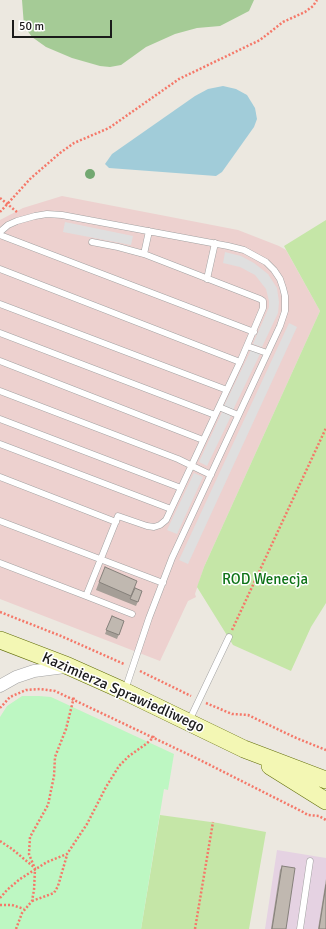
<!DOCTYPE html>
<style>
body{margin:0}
#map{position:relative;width:326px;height:929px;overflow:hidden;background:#ece8e0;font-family:Signika,sans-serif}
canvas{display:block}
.scale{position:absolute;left:12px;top:20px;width:100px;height:18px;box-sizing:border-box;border:2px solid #1b1b1b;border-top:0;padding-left:5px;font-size:12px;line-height:14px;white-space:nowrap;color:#1b1b1b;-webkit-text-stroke:3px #fff;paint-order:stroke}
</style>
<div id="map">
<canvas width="326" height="929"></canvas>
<div class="scale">50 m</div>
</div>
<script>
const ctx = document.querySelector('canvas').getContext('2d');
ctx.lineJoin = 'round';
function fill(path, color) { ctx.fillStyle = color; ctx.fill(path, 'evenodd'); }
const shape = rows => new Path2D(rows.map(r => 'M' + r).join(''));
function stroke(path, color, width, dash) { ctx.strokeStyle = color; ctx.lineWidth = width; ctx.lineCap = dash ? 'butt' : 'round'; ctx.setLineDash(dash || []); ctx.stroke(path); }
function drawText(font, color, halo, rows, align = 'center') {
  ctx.font = font + ' Signika,sans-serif'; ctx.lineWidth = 3; ctx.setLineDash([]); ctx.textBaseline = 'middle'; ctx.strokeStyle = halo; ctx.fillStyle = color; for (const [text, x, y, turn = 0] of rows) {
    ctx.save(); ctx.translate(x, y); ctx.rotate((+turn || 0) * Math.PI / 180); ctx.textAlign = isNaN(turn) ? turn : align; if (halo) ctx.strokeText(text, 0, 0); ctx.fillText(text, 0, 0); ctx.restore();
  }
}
fill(shape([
 [62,196,238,230,279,246,286,250,320,311,204,567,195,594,196,597,188,601,160,661,0,599,0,220,23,208]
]), '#edd1cf');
fill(shape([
 [277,850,326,858,326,929,265,929]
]), '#e5d2e2');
fill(shape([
 [326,220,326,603,311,627,291,671,233,645,197,587,204,567,320,311,284,246],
 [160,815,218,823,266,832,249,929,141,929]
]), '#c5e6a7');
fill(shape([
 [22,0,254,0,249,11,220,26,197,28,175,34,146,47,121,65,110,67,100,66,72,58,46,47,32,37,24,26]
]), '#a5cb96');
fill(shape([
 [22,696,39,696,51,697,174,754,168,790,164,789,141,929,0,929,0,717,7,706]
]), '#bdf7c2');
fill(shape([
 [65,222,133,236,131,245,63,232],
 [225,252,241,256,254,263,268,274,277,288,279,302,278,313,262,347,253,344,269,307,269,301,266,289,255,275,240,267,223,263],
 [289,323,297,327,188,564,179,560],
 [251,350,260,354,233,410,224,406],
 [222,412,231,416,207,466,199,462],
 [194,473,203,477,177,534,167,530]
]), '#dfdfdf');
fill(shape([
 [223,86,236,89,247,95,255,108,257,119,254,127,222,172,216,176,109,168,105,164,112,154,195,96,208,89]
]), '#a1ccd9');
const lane = shape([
 [0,232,8,225,17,221,35,216,47,214,62,215,228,246,244,250,266,262,274,270,280,279,283,288,285,296,285,311,280,326,172,558,149,618,125,690],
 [0,235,254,332],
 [144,254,149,231],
 [0,269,240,362],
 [207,279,215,243],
 [0,304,227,390],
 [0,333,215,415],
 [247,346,267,353],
 [0,361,203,440],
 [0,391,178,459,211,475],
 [219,407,238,415],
 [0,419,181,488],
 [0,444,171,509],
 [0,477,116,522],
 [0,521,163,583],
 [0,563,86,596,118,516,147,526,154,527,160,525,166,520,240,362,263,308,263,301,260,299,144,254,118,247,92,242],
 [86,596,132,614],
 [189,721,229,637],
 [300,929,310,861]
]);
const street = shape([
 [0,686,16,677,34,671,65,667]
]);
const secondary = shape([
 [0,640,68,666,124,691,244,749,326,780],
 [270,766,326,801]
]);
stroke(lane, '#a2a2a2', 7);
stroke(street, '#a2a2a2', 13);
stroke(secondary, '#606c08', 18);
stroke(shape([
 [0,198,17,212],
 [0,212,31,178,60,153,74,143,109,128,179,79,260,40,283,22,305,12,313,6,317,0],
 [0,612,61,636,124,664],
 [232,630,326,428],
 [140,671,191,696],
 [206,703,232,714,248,715,294,737,326,750],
 [0,708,10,697,26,690,40,689,55,691,198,759,303,812,308,815,319,816,326,820],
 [0,841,12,849,35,868],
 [0,898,7,890,20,879,47,862,67,854,87,824,106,787,119,766,129,756,146,744,153,738,154,734],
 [32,901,54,893,58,886,67,855],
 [0,905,12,905,24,909],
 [16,929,22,913,32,901,34,890,35,869,29,854,30,837,48,805,54,776,55,757,66,729,74,697],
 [195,929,213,822]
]), '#f57869', 2.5, [2, 2]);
stroke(lane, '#fff', 6);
stroke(street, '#fff', 12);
stroke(secondary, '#f3f7b4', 17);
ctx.fillStyle = '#72a871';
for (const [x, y] of [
 [90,174]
]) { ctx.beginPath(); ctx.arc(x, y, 5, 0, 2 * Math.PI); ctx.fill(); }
fill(shape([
 [99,582,133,593,142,591,136,606,96,590],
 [112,616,124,621,117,639,105,634],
 [282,866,286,929,271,929,280,870],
 [326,879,326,929,318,929]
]), '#a59e97');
const building = shape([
 [105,567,137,581,131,596,99,582,105,567],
 [135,588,142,591,138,602,130,599,135,588],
 [112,616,124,621,119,635,106,630,112,616],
 [282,866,295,868,286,929,272,929,282,866],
 [326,885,326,929,319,929,326,885]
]);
fill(building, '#c0b8b0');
stroke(building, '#86817b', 1);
drawText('15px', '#0e7317', '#fff', [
 ["ROD Wenecja",265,580]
]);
drawText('15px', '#1b1b1b', '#fff', [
 ["Kazimierza Sprawiedliwego",123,693,24]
]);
</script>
